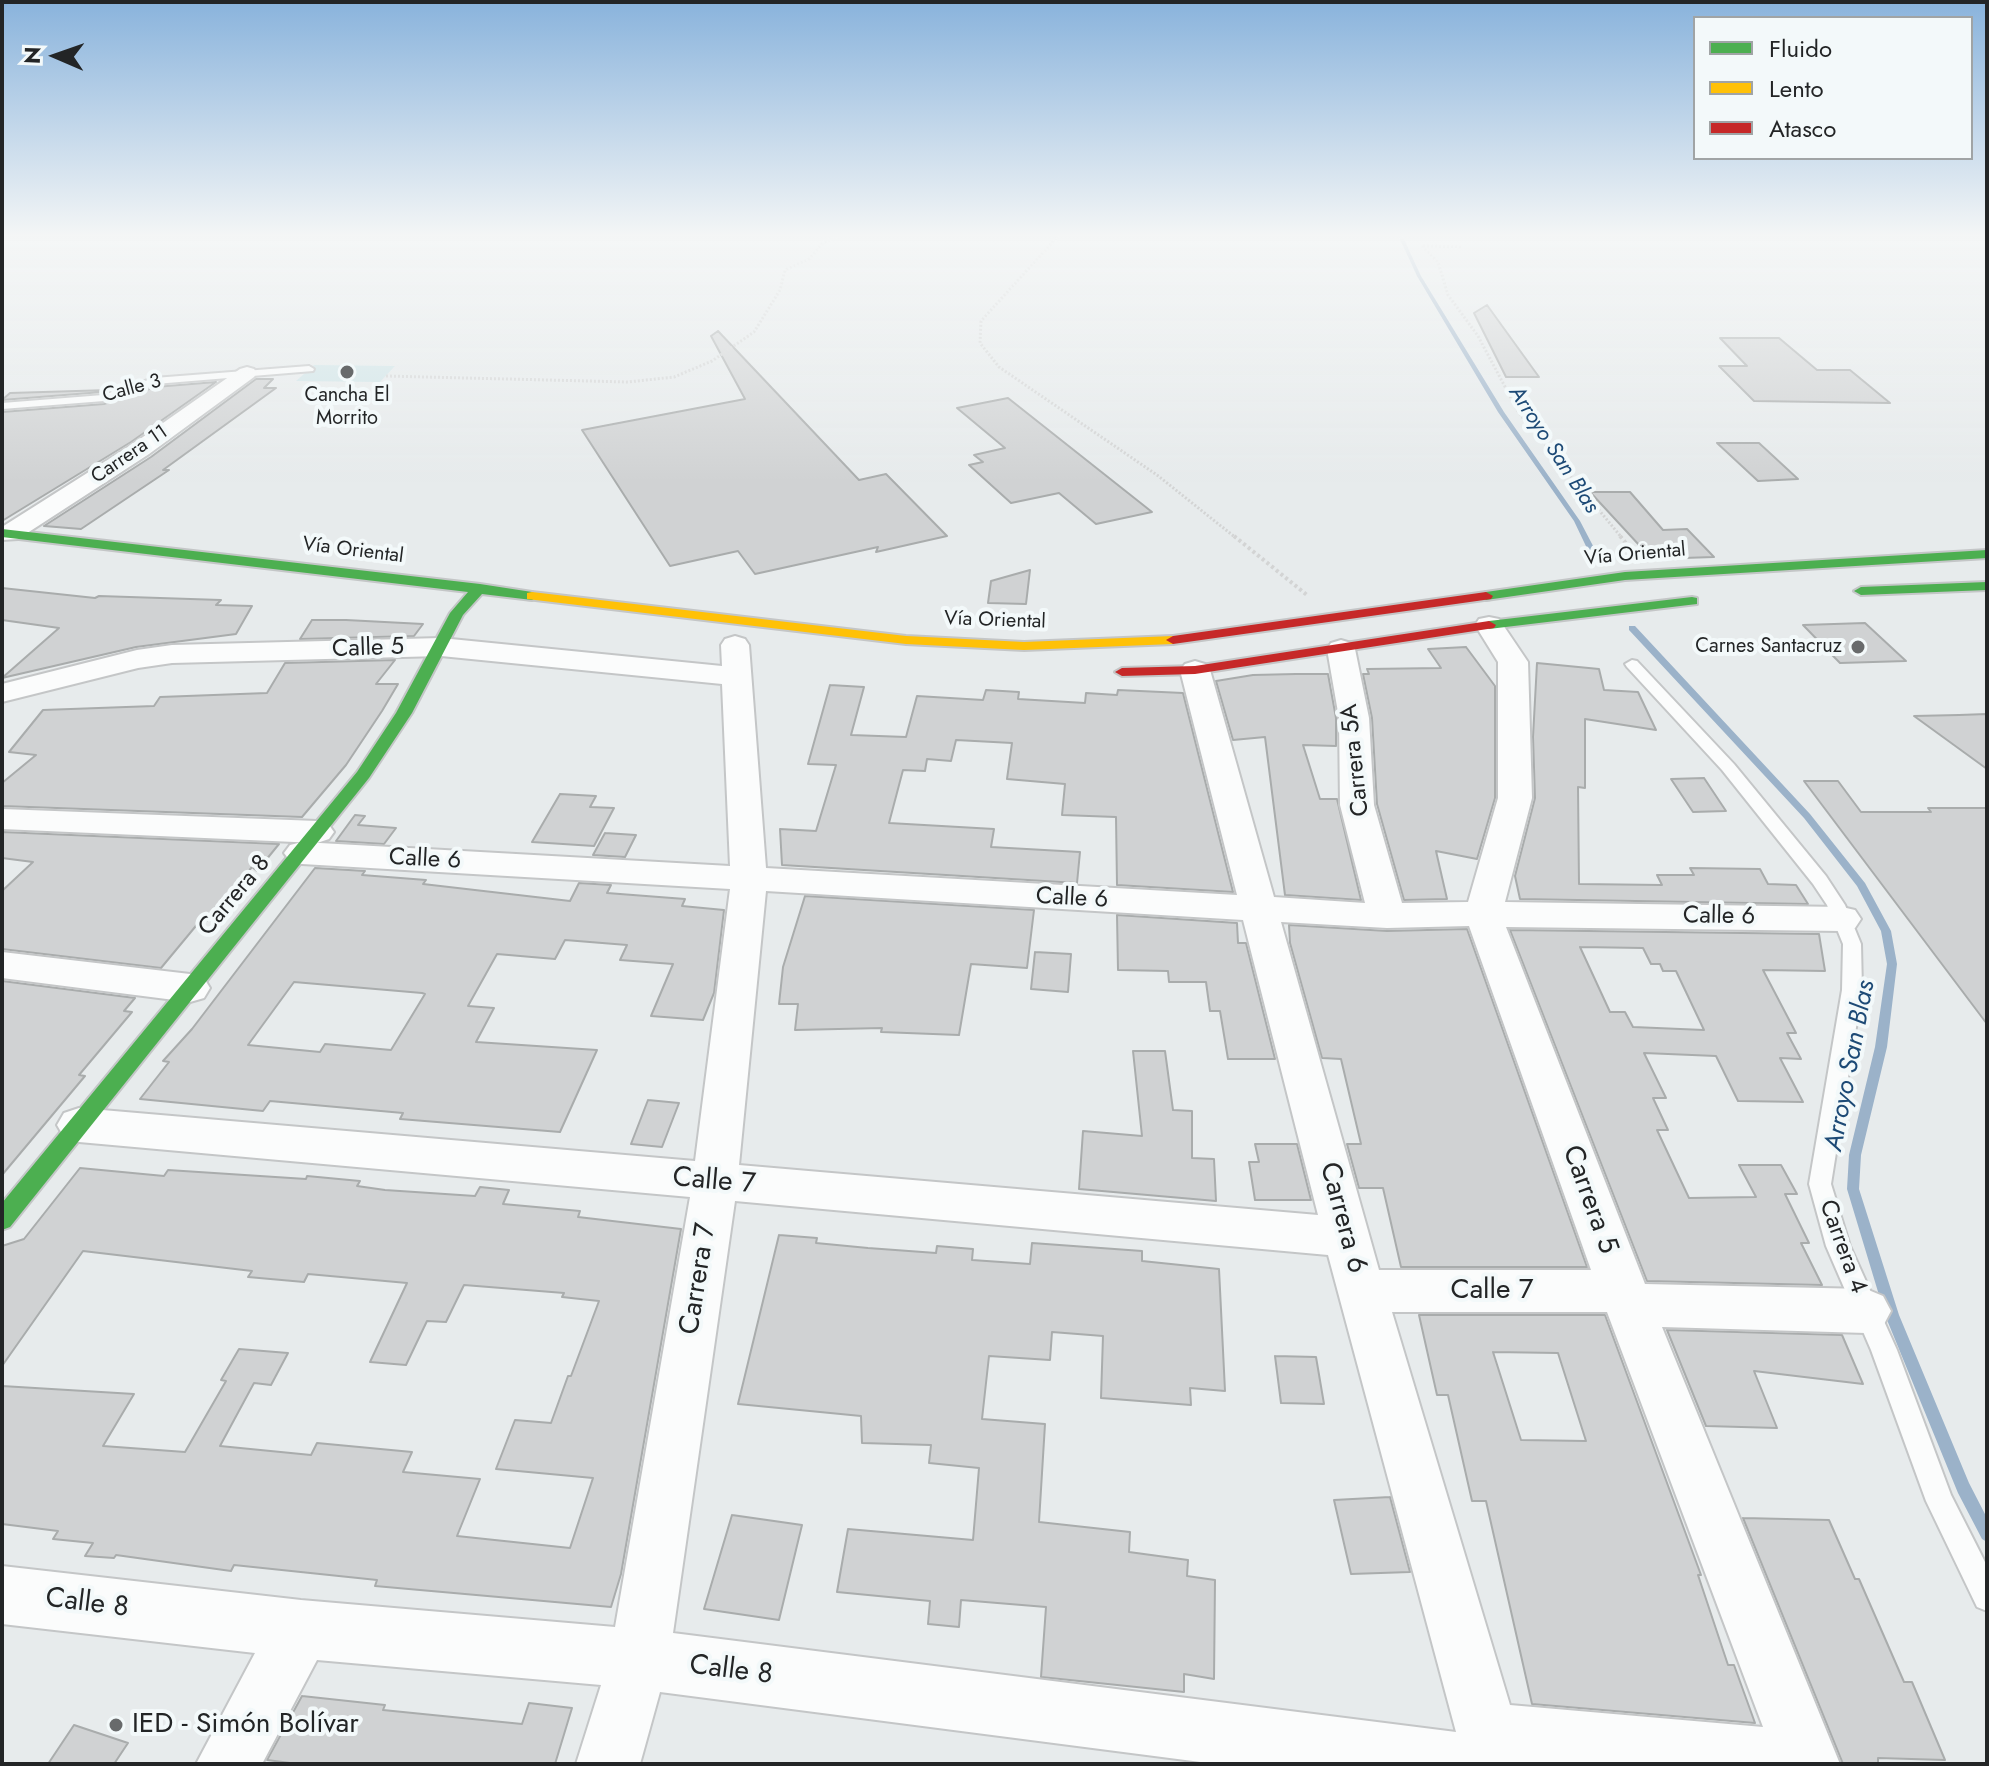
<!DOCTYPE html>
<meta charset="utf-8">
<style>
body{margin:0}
#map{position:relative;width:1989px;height:1766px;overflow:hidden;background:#e7ebec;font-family:Jost,sans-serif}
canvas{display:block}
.frame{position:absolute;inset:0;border:4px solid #232526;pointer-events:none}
.legend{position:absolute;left:1693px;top:16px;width:280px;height:144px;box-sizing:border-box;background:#f3f9fa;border:2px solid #a0a4a5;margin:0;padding:10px 14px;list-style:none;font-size:24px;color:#232526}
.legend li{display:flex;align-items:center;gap:16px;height:40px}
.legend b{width:40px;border:2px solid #a0a4a5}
.north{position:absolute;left:16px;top:16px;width:80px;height:80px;-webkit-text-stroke:6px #f3f9fa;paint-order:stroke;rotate:272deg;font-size:22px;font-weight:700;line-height:32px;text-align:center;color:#232526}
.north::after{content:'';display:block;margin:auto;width:28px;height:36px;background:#232526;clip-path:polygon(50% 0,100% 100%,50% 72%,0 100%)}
</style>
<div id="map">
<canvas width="1989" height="1766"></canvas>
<div class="frame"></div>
<ul class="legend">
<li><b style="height:10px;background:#4caf50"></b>Fluido</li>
<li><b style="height:10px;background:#ffc107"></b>Lento</li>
<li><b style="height:10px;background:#c62828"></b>Atasco</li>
</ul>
<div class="north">N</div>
</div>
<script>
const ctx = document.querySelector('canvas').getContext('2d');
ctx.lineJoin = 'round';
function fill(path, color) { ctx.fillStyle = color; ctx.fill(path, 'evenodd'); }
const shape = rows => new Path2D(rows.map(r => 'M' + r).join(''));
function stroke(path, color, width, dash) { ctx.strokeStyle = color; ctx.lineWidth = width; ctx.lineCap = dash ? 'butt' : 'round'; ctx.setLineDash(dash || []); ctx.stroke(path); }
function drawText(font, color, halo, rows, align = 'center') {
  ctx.font = font + ' Jost,sans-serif'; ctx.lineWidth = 8; ctx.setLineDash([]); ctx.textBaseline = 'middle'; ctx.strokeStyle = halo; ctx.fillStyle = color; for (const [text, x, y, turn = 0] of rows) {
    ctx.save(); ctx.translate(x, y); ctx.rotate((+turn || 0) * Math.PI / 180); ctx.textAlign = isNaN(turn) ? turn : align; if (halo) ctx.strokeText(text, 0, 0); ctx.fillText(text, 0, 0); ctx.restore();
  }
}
fill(shape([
 [314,365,395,366,380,382,296,381]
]), '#cee4e7');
fill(shape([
 [1398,235,1402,235,1421,276,1504,412,1580,521,1602,563,1601,565,1594,563,1574,521,1498,412,1417,276,1398,235],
 [1629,626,1635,626,1810,814,1865,883,1891,931,1897,964,1887,1047,1861,1155,1859,1189,1899,1315,1969,1483,1987,1518,1987,1542,1982,1539,1958,1493,1885,1315,1847,1189,1849,1155,1875,1047,1887,964,1881,931,1857,886,1804,818,1629,630,1629,626]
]), '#9bb2c9');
const building = shape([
 [1487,305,1539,377,1506,377,1474,313,1487,305],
 [718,331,859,480,886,474,947,536,876,552,878,547,755,574,738,551,670,566,582,430,745,399,711,336,718,331],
 [1720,338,1779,338,1817,370,1850,370,1890,403,1754,401,1719,366,1747,366,1720,338],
 [256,379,273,379,264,388,276,388,163,470,169,470,81,529,44,526,151,457,256,379],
 [216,382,131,442,2,521,2,412,104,404,155,387,216,382],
 [109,390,102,392,2,400,10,393,109,390],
 [1008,398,1152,512,1096,524,1059,493,1011,503,969,465,983,462,974,455,1005,448,957,408,1008,398],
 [1717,443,1759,443,1798,479,1758,481,1717,443],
 [1590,492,1630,492,1663,530,1687,529,1714,557,1652,559,1590,492],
 [1030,570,1026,604,988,603,991,581,1030,570],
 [2,588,95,598,99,596,221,600,216,605,252,606,236,634,136,647,2,678,59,628,2,620,2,588],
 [312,620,346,620,423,624,414,636,300,639,312,620],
 [1865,623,1906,661,1840,663,1803,625,1865,623],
 [1466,647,1495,686,1495,798,1477,859,1436,851,1447,899,1404,900,1377,804,1372,718,1363,674,1369,674,1367,669,1441,668,1428,649,1466,647],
 [395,660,376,684,398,684,382,711,346,765,302,817,2,806,2,783,36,755,9,752,43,710,154,706,160,697,267,693,285,663,395,660],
 [1537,663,1599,669,1604,690,1638,692,1656,730,1585,719,1585,788,1578,787,1579,884,1662,885,1657,875,1694,875,1690,868,1760,869,1768,884,1796,885,1808,904,1520,899,1515,876,1535,798,1533,737,1537,663],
 [1296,674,1328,674,1336,718,1336,746,1303,745,1320,799,1337,799,1361,900,1285,895,1265,737,1233,740,1216,681,1253,675,1296,674],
 [830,685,864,687,851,735,906,737,917,696,983,700,986,690,1019,692,1018,699,1085,703,1086,693,1117,695,1118,690,1183,693,1233,892,1117,885,1116,817,1062,815,1065,784,1007,779,1012,743,956,740,951,761,927,759,925,771,903,770,889,823,994,829,991,847,1080,852,1077,883,782,865,780,829,816,831,836,765,808,764,830,685],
 [1987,714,1987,769,1914,716,1959,715,1987,714],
 [1704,778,1726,811,1693,812,1671,779,1704,778],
 [1804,781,1838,781,1861,812,1931,812,1928,808,1987,808,1987,1024,1804,781],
 [560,794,596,796,590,807,614,808,594,846,532,842,560,794],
 [355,815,365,816,358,825,396,828,384,844,336,841,355,815],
 [2,832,279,844,257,871,252,867,207,921,200,921,161,968,2,949,2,891,33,862,2,858,2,832],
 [605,833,636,835,625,857,593,855,605,833],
 [315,868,365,871,362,875,426,880,423,884,570,901,579,883,611,885,607,893,685,899,682,906,724,910,714,993,703,1020,651,1016,673,964,620,960,627,945,565,940,555,959,497,954,468,1006,494,1008,476,1042,597,1050,560,1132,400,1119,403,1113,270,1101,263,1111,140,1099,169,1062,163,1061,192,1029,315,868],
 [294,982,422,993,425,994,391,1050,325,1044,320,1052,248,1045,294,982],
 [805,896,1034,910,1027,968,971,964,959,1035,881,1032,882,1028,795,1030,798,1004,779,1004,783,967,805,896],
 [1117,915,1237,923,1238,943,1246,943,1275,1059,1228,1059,1220,1011,1210,1011,1206,982,1169,982,1168,971,1118,970,1117,915],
 [1289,925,1387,931,1467,929,1587,1267,1401,1267,1383,1188,1359,1188,1347,1144,1361,1144,1341,1059,1322,1058,1290,943,1289,925],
 [1510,930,1819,934,1825,971,1763,970,1796,1033,1787,1033,1801,1059,1780,1058,1803,1102,1738,1101,1716,1056,1644,1053,1666,1098,1653,1098,1668,1130,1657,1130,1689,1198,1756,1197,1739,1165,1781,1165,1797,1194,1785,1194,1809,1243,1801,1243,1822,1285,1647,1281,1510,930],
 [1580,947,1643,948,1651,964,1660,964,1663,971,1676,971,1704,1030,1633,1027,1625,1012,1610,1012,1580,947],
 [1035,952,1071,954,1068,992,1031,989,1035,952],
 [2,981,135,998,124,1011,132,1012,79,1075,85,1076,2,1175,2,981],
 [1133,1051,1165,1051,1173,1110,1192,1111,1192,1158,1214,1159,1216,1201,1079,1189,1083,1131,1142,1136,1133,1051],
 [648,1100,679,1103,662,1147,631,1144,648,1100],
 [1255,1144,1297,1144,1311,1200,1255,1200,1249,1162,1259,1162,1255,1144],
 [80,1168,164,1176,168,1170,306,1179,307,1176,360,1181,357,1186,385,1190,475,1196,480,1187,509,1190,503,1204,580,1211,578,1217,681,1229,621,1574,611,1607,375,1586,377,1580,234,1565,231,1571,116,1555,114,1558,85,1556,93,1543,53,1539,58,1531,2,1524,2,1386,134,1394,103,1446,185,1452,226,1381,221,1380,239,1349,288,1353,271,1385,254,1383,220,1446,311,1455,317,1443,412,1452,403,1472,480,1479,457,1536,570,1548,593,1478,496,1469,515,1420,551,1423,568,1376,571,1376,599,1301,562,1297,564,1293,464,1285,446,1322,427,1321,406,1365,370,1362,407,1283,308,1274,304,1282,248,1277,252,1271,83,1251,2,1366,2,1246,24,1239,80,1168],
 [779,1235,817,1238,816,1243,868,1248,936,1253,937,1246,973,1249,972,1260,1030,1264,1032,1243,1142,1251,1142,1261,1219,1269,1225,1391,1190,1388,1191,1405,1101,1398,1103,1336,1052,1332,1050,1360,989,1356,982,1419,1045,1424,1039,1522,1130,1532,1129,1552,1188,1560,1187,1576,1215,1580,1214,1679,1184,1674,1184,1692,1041,1677,1046,1607,961,1600,959,1627,928,1624,930,1601,837,1592,848,1529,973,1540,979,1468,929,1463,931,1445,862,1443,861,1416,738,1404,779,1235],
 [1419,1315,1605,1315,1701,1575,1698,1575,1728,1665,1734,1665,1755,1723,1532,1704,1486,1501,1472,1501,1448,1395,1437,1395,1419,1315],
 [1493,1352,1558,1353,1586,1441,1521,1440,1493,1352],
 [1667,1330,1842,1335,1863,1384,1754,1371,1777,1428,1706,1426,1667,1330],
 [1275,1356,1316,1357,1324,1404,1281,1403,1275,1356],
 [1390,1497,1410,1572,1351,1574,1334,1500,1390,1497],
 [732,1515,802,1525,779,1620,704,1609,732,1515],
 [1743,1518,1829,1520,1855,1579,1859,1579,1904,1682,1912,1682,1945,1760,1878,1758,1878,1764,1843,1764,1743,1518],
 [302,1696,385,1705,383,1710,522,1724,529,1703,572,1708,555,1764,298,1764,267,1760,302,1696],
 [74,1725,128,1743,114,1764,48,1764,74,1725]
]);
fill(building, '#d0d2d3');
stroke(building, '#a9acac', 2);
const lane = shape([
 [309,366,314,369,313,371,155,384,104,401,2,409,2,403,103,395,154,378,309,366],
 [1632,660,1637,661,1734,764,1826,876,1845,905,1861,944,1862,990,1831,1184,1850,1246,1897,1350,1951,1495,1987,1566,1987,1611,1977,1607,1926,1501,1871,1350,1826,1246,1809,1184,1842,990,1843,944,1827,905,1813,884,1722,770,1627,667,1625,664,1632,660]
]);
const street = shape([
 [247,367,254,369,257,373,254,377,149,454,18,539,2,540,2,527,133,444,240,369,247,367],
 [1489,617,1499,619,1528,662,1532,798,1505,902,1842,907,1855,910,1861,919,1855,928,1842,931,1506,927,1645,1284,1866,1289,1883,1296,1891,1311,1883,1326,1866,1333,1662,1327,1840,1764,1216,1764,660,1692,640,1764,576,1764,601,1685,317,1660,262,1764,196,1764,255,1653,2,1624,2,1566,301,1600,615,1627,690,1197,79,1142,64,1137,57,1125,64,1113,79,1108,695,1161,730,889,302,864,290,861,284,853,290,845,302,842,730,866,722,684,441,656,172,663,138,668,2,702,2,684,137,650,172,645,441,638,722,666,721,645,725,639,735,636,745,639,749,645,766,868,1237,895,1180,670,1185,664,1195,661,1205,664,1210,670,1274,897,1365,903,1340,805,1339,718,1327,649,1331,643,1341,640,1351,643,1355,649,1369,718,1374,805,1402,903,1468,902,1498,798,1498,662,1475,625,1479,619,1489,617],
 [766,891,1243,920,1318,1215,739,1165,766,891],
 [1281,922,1387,928,1469,926,1591,1270,1379,1270,1281,922],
 [735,1201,1328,1255,1456,1732,673,1633,735,1201],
 [1392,1312,1607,1312,1763,1727,1510,1705,1392,1312],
 [2,809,317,821,329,825,334,832,329,839,317,843,2,829,2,809],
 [2,952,190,974,204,978,210,988,204,998,190,1002,2,978,2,952]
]);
const fast = shape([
 [2,529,480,584,532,592,539,596,532,600,482,594,463,615,412,713,369,778,10,1227,2,1230,2,1203,357,772,396,713,450,613,468,592,2,537,2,529],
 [1987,550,1987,558,1625,580,1486,600,1479,596,1486,592,1625,572,1987,550],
 [1987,582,1987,590,1861,595,1854,591,1861,587,1987,582],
 [1692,597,1697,598,1697,604,1489,629,1482,625,1489,621,1692,597]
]);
const slow = shape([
 [532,592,906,636,1024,642,1173,636,1180,640,1173,644,1024,650,906,644,527,599,527,593,532,592]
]);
const jam = shape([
 [1486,592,1493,596,1491,599,1173,644,1166,640,1173,636,1486,592],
 [1489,621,1496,625,1494,628,1195,674,1122,676,1115,672,1122,668,1195,666,1489,621]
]);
stroke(lane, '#c4c6c7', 4);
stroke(street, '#c4c6c7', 4);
stroke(fast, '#c4c6c7', 4);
stroke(slow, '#c4c6c7', 4);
stroke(jam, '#c4c6c7', 4);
stroke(shape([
 [1059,235,981,321,980,343,999,367,1157,475,1236,538],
 [1422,246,1438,262,1448,295,1478,336,1519,413,1622,538],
 [1423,246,1462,247],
 [386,376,628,382,674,377,712,361,754,332,780,290,785,270,809,259,824,242,840,235]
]), '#d3d4d4', 3, [2, 2]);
stroke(shape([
 [1234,536,1307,595],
 [1620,536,1630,548]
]), '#d3d4d4', 4, [3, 3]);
fill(lane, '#fbfcfc');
fill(street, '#fbfcfc');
fill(fast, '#4caf50');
fill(slow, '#ffc107');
fill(jam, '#c62828');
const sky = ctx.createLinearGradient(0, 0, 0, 482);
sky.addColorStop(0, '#89b3dc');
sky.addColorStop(0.49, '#f4f6f6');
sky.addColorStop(1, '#f4f6f600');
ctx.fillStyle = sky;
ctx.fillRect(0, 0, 1989, 482);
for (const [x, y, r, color] of [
 [347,372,8,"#686a6b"],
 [1858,647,8,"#686a6b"],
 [116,1725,8,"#686a6b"]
]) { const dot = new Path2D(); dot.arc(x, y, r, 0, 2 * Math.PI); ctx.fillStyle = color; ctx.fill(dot); stroke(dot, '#f3f9fa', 3); }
drawText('20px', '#232526', '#f3f9fa', [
 ["Calle 3",132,389,-15],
 ["Carrera 11",130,455,-34],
 ["Vía Oriental",353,551,7],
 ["Vía Oriental",1635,555,-5],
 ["Vía Oriental",995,621,2]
]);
drawText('20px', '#232526', '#f3f9fa', [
 ["Cancha El",347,396],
 ["Morrito",347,419],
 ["Carnes Santacruz",1842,647,"right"]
]);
drawText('italic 22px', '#1d4a76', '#f3f9fa', [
 ["Arroyo San Blas",1553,450,57]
]);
drawText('24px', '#232526', '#f3f9fa', [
 ["Calle 5",368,649,-2],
 ["Carrera 5A",1356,760,-96],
 ["Calle 6",425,860,3],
 ["Carrera 8",235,896,-50],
 ["Calle 6",1072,899,3],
 ["Calle 6",1719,917,1],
 ["Carrera 4",1842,1247,70]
]);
drawText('italic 26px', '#1d4a76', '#f3f9fa', [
 ["Arroyo San Blas",1851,1066,-79]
]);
drawText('28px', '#232526', '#f3f9fa', [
 ["Calle 7",714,1182,5],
 ["Carrera 5",1589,1200,70],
 ["Carrera 6",1342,1218,75],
 ["Carrera 7",699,1279,-81],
 ["Calle 7",1492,1291],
 ["Calle 8",87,1604,7],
 ["Calle 8",731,1671,7]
]);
drawText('28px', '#232526', '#f3f9fa', [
 ["IED - Simón Bolívar",132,1725]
], 'left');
</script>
